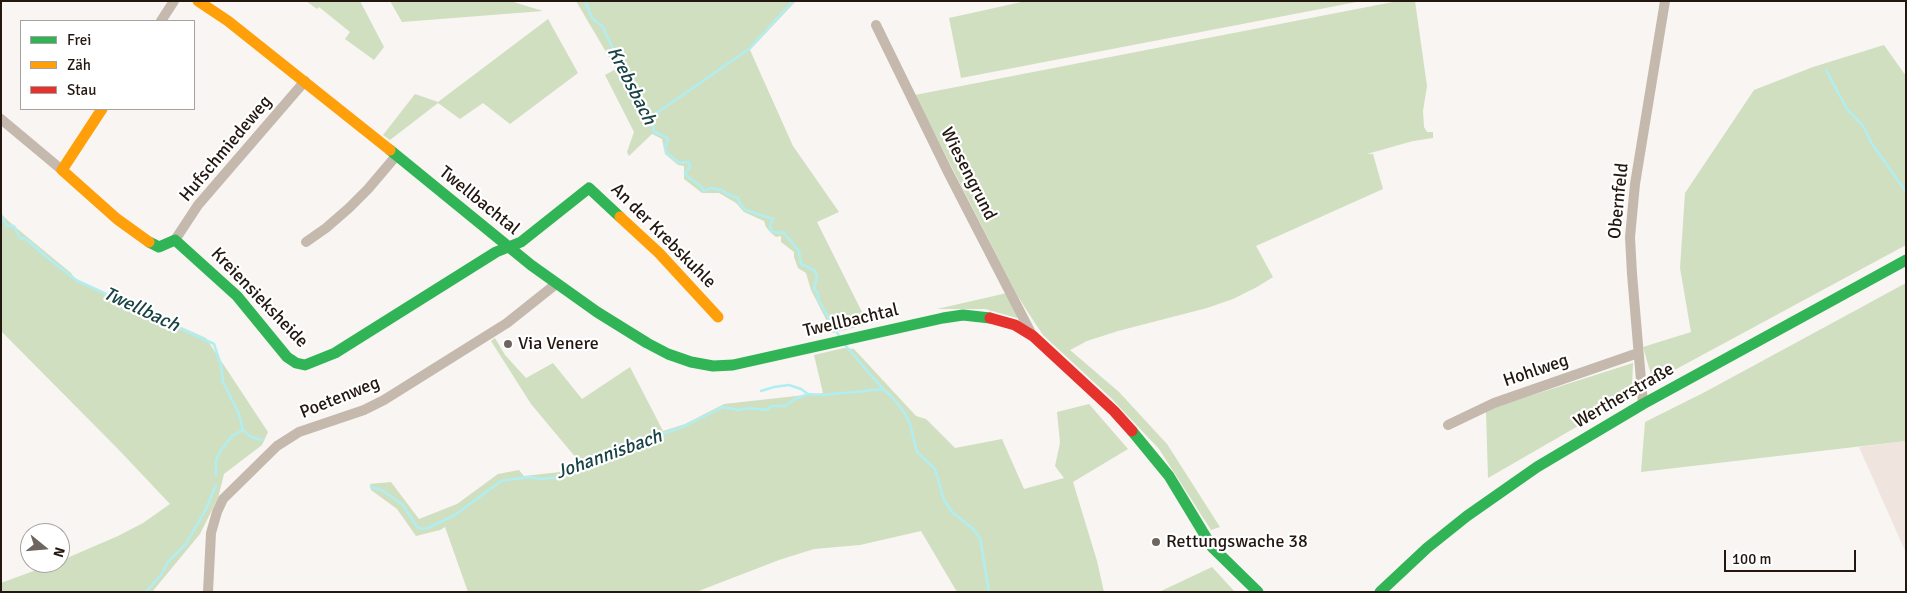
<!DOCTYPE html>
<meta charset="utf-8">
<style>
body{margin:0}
#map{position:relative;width:1907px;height:593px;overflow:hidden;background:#f8f5f2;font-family:Signika,sans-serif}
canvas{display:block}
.frame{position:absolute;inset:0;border:2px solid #241710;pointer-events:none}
.legend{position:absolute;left:20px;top:20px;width:175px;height:90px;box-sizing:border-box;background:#fff;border:1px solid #a7a29f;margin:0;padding:6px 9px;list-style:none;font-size:15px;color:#241710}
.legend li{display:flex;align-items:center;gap:10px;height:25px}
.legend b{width:25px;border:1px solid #a7a29f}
.north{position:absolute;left:20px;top:523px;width:50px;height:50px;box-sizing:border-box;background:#fff;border:1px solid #a7a29f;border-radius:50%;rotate:107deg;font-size:14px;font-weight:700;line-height:20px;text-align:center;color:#241710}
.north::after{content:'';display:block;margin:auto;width:18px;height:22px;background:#6e655f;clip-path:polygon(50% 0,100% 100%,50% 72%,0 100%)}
.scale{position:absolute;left:1724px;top:550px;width:132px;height:22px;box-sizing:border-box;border:2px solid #241710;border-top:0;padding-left:6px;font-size:15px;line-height:18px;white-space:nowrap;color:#241710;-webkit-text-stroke:4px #fff;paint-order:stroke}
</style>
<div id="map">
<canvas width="1907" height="593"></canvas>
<div class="frame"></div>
<ul class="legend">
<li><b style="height:6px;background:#30b455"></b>Frei</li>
<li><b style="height:6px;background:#ff9f0a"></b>Zäh</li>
<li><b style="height:6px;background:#e5322d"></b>Stau</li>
</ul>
<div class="north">N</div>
<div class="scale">100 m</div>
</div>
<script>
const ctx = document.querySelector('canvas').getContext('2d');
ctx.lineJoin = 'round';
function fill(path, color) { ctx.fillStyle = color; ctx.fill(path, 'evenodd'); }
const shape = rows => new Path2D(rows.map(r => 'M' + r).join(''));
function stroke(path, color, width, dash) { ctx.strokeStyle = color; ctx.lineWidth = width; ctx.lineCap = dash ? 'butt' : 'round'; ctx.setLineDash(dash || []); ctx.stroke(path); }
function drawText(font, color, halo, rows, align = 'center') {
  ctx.font = font + ' Signika,sans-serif'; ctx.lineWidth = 4.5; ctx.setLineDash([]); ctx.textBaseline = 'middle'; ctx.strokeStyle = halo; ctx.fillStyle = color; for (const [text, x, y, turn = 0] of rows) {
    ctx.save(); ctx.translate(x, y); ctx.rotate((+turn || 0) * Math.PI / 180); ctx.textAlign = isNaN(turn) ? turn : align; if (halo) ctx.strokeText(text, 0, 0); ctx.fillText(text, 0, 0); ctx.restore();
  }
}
fill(shape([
 [1906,441,1906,553,1859,447]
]), '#f0e5de');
fill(shape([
 [306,1,360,1,384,47,374,60,345,39,350,32,319,7,317,9],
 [390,1,510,1,543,11,402,22],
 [576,1,796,1,750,50,793,146,839,212,817,222,868,324,833,333,811,290,806,273,798,268,794,257,794,252,781,242,781,236,776,237,771,233,766,227,764,221,744,212,736,203,719,193,702,193,684,179,684,166,678,165,665,154,662,139,652,134,629,156,627,152,634,132,605,75,616,69],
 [1026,1,1362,1,961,78,949,18],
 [1398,1,1415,1,1427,86,1423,111,1424,127,1427,132,1433,132,1433,138,1413,141,1367,154,1373,154,1383,189,1256,246,1273,277,1257,287,1233,299,1207,308,1118,331,1087,341,1070,350,1119,392,1167,444,1220,527,1211,530,1159,449,1111,398,1043,335,1031,317,1017,295,915,95],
 [548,19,578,73,510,124,483,103,460,119,438,103,390,140,383,135,415,94,438,102],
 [1884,45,1906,76,1906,245,1656,380,1652,378,1643,347,1691,332,1680,268,1685,193,1754,90,1813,67],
 [1,214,14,226,71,273,76,280,206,338,268,432,262,445,224,474,218,498,200,534,152,592,1,592,1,583,55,563,60,563,60,561,118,536,143,523,170,504,118,449,1,331],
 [1906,283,1906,441,1641,472,1645,422,1705,392],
 [1007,293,1018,315,1017,318,985,309,937,309],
 [495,338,505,355,526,378,553,363,582,399,630,367,663,431,685,424,724,404,823,393,814,355,844,348,854,349,916,416,926,419,955,448,1002,439,1024,489,1064,478,1055,466,1060,443,1057,412,1089,404,1128,449,1073,482,1097,561,1104,592,957,592,921,531,860,545,814,549,779,560,696,592,468,592,445,527,440,530,416,536,397,509,371,490,370,484,391,482,419,519,457,504,498,474,519,470,524,476,560,472,582,465,531,404,491,341],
 [1633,363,1632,388,1630,395,1625,399,1488,478,1486,411,1495,407],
 [1212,567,1235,592,1159,592]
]), '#d0dfc0');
stroke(shape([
 [585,1,592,18,604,28,605,33,613,48,615,59,626,77,641,108,653,126,654,132,666,137,668,139,665,148,667,153,679,163,689,162,690,167,685,173,687,176,701,186,704,192,710,188,722,190,727,194,738,198,740,204,746,210,773,219,770,226,772,232,784,233,799,251,801,264,814,270,817,276,814,289,818,293,818,299,839,336],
 [1826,70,1847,109,1863,126,1872,144,1906,192],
 [648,119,749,49,793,1],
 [1,215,7,226,14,226,20,238,26,239,49,259,76,280,214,344,221,365,223,382,239,414,243,430],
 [845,345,883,389],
 [761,391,774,387,789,385,801,389,808,394,823,395,883,389,890,395,904,412,910,424,917,452,935,469,944,500,952,512,972,528,980,538,989,592],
 [243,430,251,437,262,440],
 [216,475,216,460,221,450,232,436,243,430],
 [371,487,382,490,403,505,417,527,423,529,430,527,455,515,501,481,529,477,540,479,561,477,662,434,685,426,723,407,738,410,749,408,767,410,772,406,785,406,795,399,808,394],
 [146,592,161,575,168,562,186,544,206,509,216,485]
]), '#b1eef2', 2.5);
stroke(shape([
 [161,21,174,1],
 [876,25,948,172,1032,335],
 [1,119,62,170],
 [175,240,198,205,305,81],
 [306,242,326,228,349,208,368,189,396,156],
 [1643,404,1632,274,1630,237,1635,184,1665,1],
 [1448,425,1494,403,1638,353],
 [208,592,211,533,217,512,223,499,277,446,299,432,364,410,384,400,507,323,556,284]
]), '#c5b9ae', 10);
stroke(shape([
 [390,150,531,265,597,312,647,343,668,354,691,362,713,366,733,365,943,318,963,315,990,318],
 [149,242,159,247,175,240,237,296,287,357,296,363,305,365,335,353,496,252,521,242,589,188,620,217],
 [1132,431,1169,476,1212,547,1258,592],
 [1380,592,1427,548,1467,516,1537,467,1643,404,1906,260]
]), '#30b455', 11);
stroke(shape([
 [198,1,228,21,390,150],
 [102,109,62,170,117,219,149,242],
 [620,217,659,253,718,317]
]), '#ff9f0a', 11);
stroke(shape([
 [990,318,1015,325,1033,336,1114,411,1132,431]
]), '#e5322d', 11);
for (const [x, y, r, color] of [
 [508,344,5,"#6e655f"],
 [1156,542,5,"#6e655f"]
]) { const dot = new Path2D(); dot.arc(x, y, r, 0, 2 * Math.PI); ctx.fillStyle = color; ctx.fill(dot); stroke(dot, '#fff', 2); }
drawText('18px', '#241710', '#fff', [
 ["Hufschmiedeweg",226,149,-50],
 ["Wiesengrund",968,174,63],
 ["Twellbachtal",479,201,39],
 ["Obernfeld",1619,201,-84],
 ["An der Krebskuhle",663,236,45],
 ["Kreiensieksheide",259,298,46],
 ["Twellbachtal",851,321,-13],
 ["Hohlweg",1536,371,-19],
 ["Wertherstraße",1624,396,-30],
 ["Poetenweg",340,398,-22]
]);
drawText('18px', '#241710', '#fff', [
 ["Via Venere",518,344],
 ["Rettungswache 38",1166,542]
], 'left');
drawText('italic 19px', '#184245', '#fff', [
 ["Krebsbach",631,86,63],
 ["Twellbach",141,310,25],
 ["Johannisbach",609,455,-20]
]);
</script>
